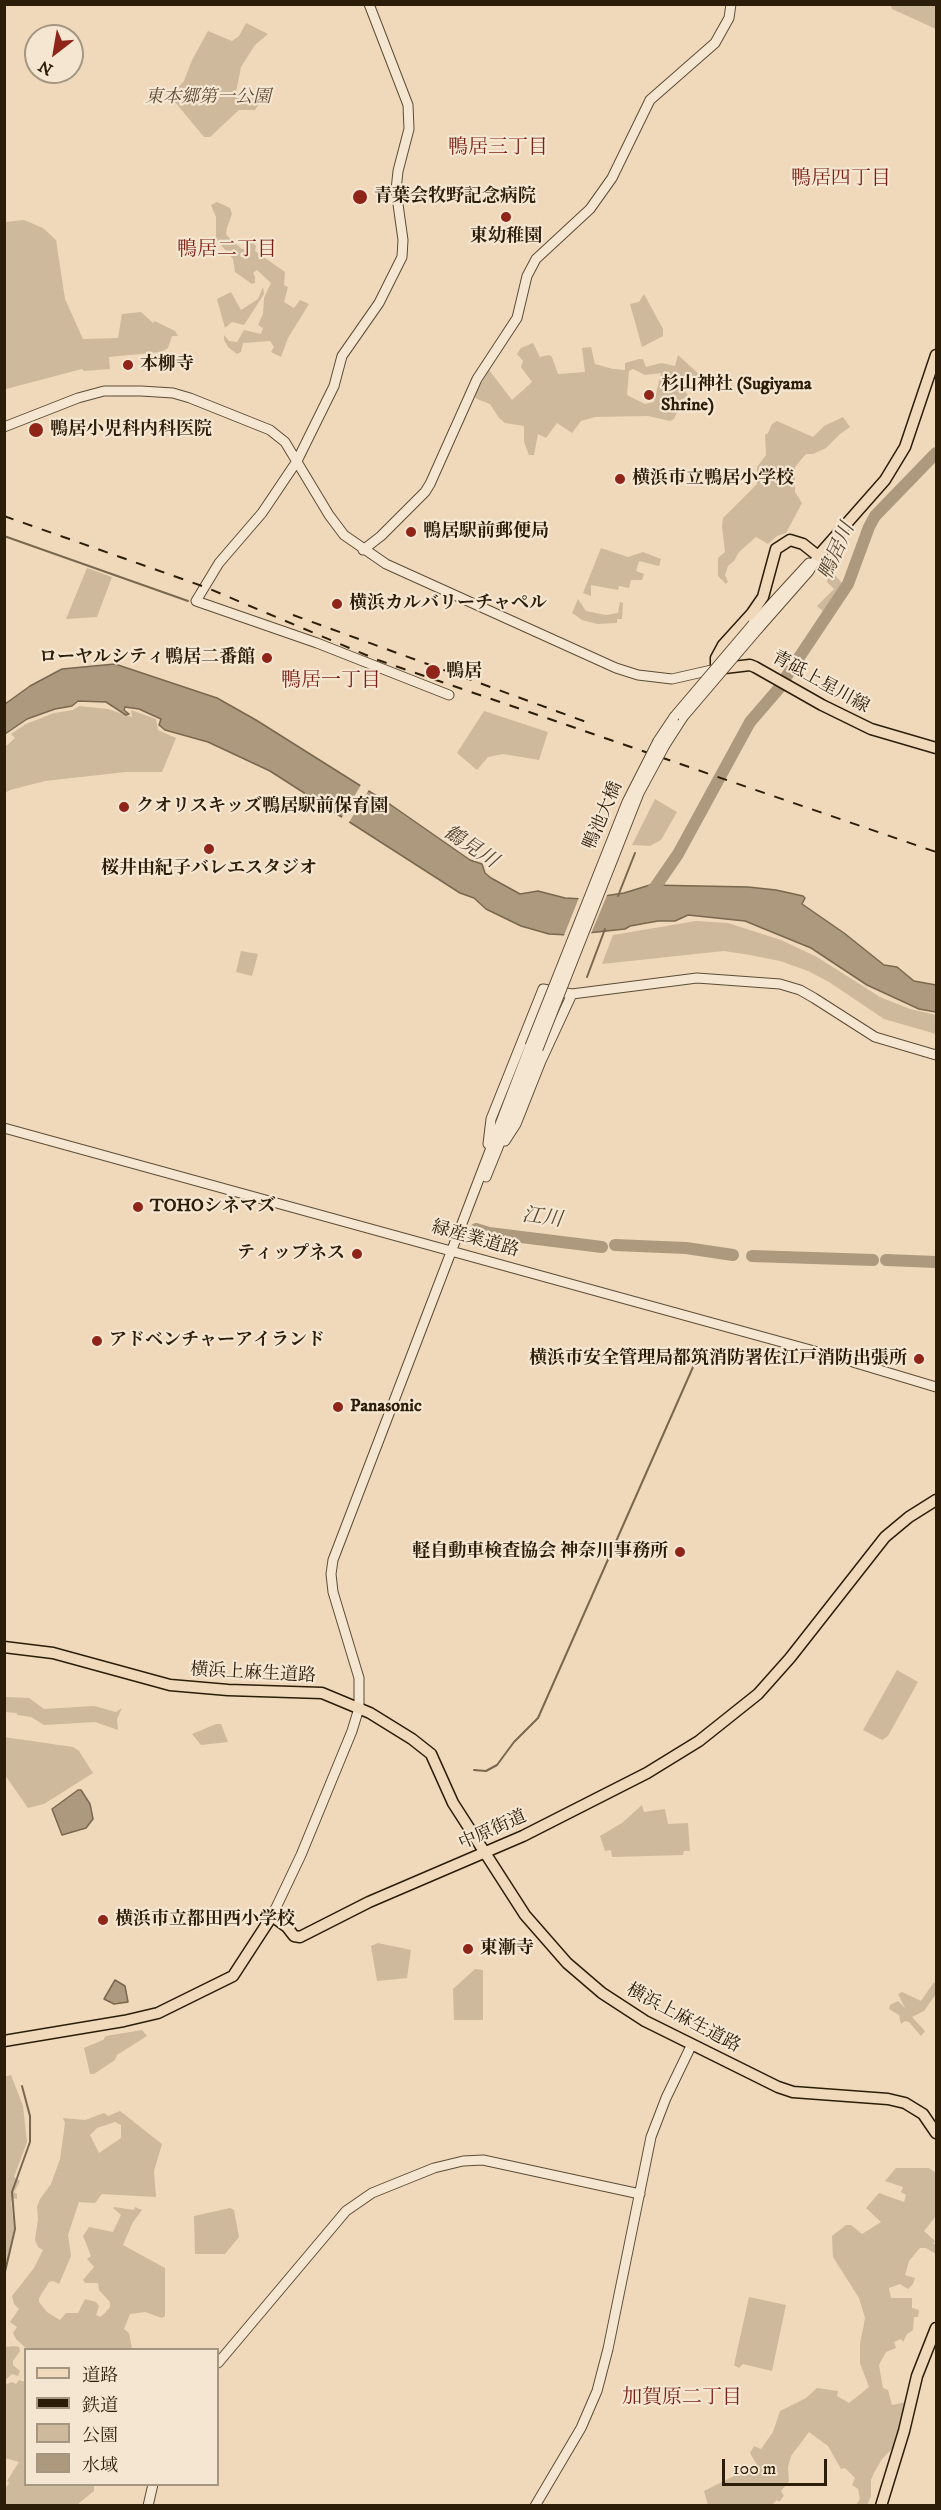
<!DOCTYPE html>
<meta charset="utf-8">
<style>
body{margin:0}
#map{position:relative;width:941px;height:2510px;overflow:hidden;background:#efd9ba;font-family:"IM FELL DW Pica","Noto Serif JP",serif}
canvas{display:block}
.frame{position:absolute;inset:0;border:6px solid #2c1d09;pointer-events:none}
.legend{position:absolute;left:24px;top:2348px;width:195px;height:138px;box-sizing:border-box;background:#f5e6d2;border:2px solid #a59682;margin:0;padding:8px 10px;list-style:none;font-size:18px;color:#2c1d09}
.legend li{display:flex;align-items:center;gap:12px;height:30px}
.legend b{width:30px;border:2px solid #a59682}
.north{position:absolute;left:24px;top:24px;width:60px;height:60px;box-sizing:border-box;background:#f5e6d2;border:2px solid #a59682;border-radius:50%;rotate:211deg;font-size:16px;font-weight:700;line-height:24px;text-align:center;color:#2c1d09}
.north::after{content:'';display:block;margin:auto;width:21px;height:27px;background:#8f2418;clip-path:polygon(50% 0,100% 100%,50% 72%,0 100%)}
.scale{position:absolute;left:722px;top:2459px;width:105px;height:27px;box-sizing:border-box;border:3px solid #2c1d09;border-top:0;padding-left:8px;font-size:18px;line-height:21px;white-space:nowrap;color:#2c1d09;-webkit-text-stroke:4px #f5e6d2;paint-order:stroke}
</style>
<div id="map">
<canvas width="941" height="2510"></canvas>
<div class="frame"></div>
<ul class="legend">
<li><b style="height:8px;background:#efd9ba"></b>道路</li>
<li><b style="height:8px;background:#2c1d09"></b>鉄道</li>
<li><b style="height:16px;background:#ceb99c"></b>公園</li>
<li><b style="height:16px;background:#ad997e"></b>水域</li>
</ul>
<div class="north">N</div>
<div class="scale">100 m</div>
</div>
<script>
const ctx = document.querySelector('canvas').getContext('2d');
ctx.lineJoin = 'round';
function fill(path, color) { ctx.fillStyle = color; ctx.fill(path, 'evenodd'); }
const shape = rows => new Path2D(rows.map(r => 'M' + r).join(''));
function stroke(path, color, width, dash) { ctx.strokeStyle = color; ctx.lineWidth = width; ctx.lineCap = dash ? 'butt' : 'round'; ctx.setLineDash(dash || []); ctx.stroke(path); }
function drawText(font, color, halo, rows, align = 'center') {
  ctx.font = font + ' "IM FELL DW Pica","Noto Serif JP",serif'; ctx.lineWidth = 4.5; ctx.setLineDash([]); ctx.textBaseline = 'middle'; ctx.strokeStyle = halo; ctx.fillStyle = color; for (const [text, x, y, turn = 0] of rows) {
    ctx.save(); ctx.translate(x, y); ctx.rotate((+turn || 0) * Math.PI / 180); ctx.textAlign = isNaN(turn) ? turn : align; if (halo) ctx.strokeText(text, 0, 0); ctx.fillText(text, 0, 0); ctx.restore();
  }
}
fill(shape([
 [891,5,936,5,936,29,892,9],
 [246,23,268,34,255,45,241,67,236,92,258,93,260,102,255,110,239,110,210,137,204,137,170,96,184,81,192,60,208,31,232,41,239,36],
 [217,202,230,208,232,214,227,228,226,234,230,239,242,249,246,249,251,241,256,246,255,251,285,272,284,285,288,287,284,302,294,308,300,300,309,304,288,338,281,357,271,352,274,347,270,341,243,343,241,352,237,354,228,347,224,340,224,335,229,341,237,342,244,330,261,334,263,328,258,325,263,314,264,298,271,283,257,270,253,273,255,277,255,283,252,284,235,272,233,259,216,239,216,217,211,205],
 [24,220,43,228,56,240,65,299,83,339,118,338,122,314,141,312,153,323,155,321,175,331,178,336,172,336,168,348,161,352,109,357,110,369,84,371,82,369,6,389,5,222],
 [263,287,264,294,244,325,232,322,225,328,217,299,231,292,241,310,258,299],
 [644,294,663,329,663,336,642,347,630,304,639,302],
 [533,343,540,357,549,355,552,357,558,374,585,372,582,348,591,347,595,364,613,369,625,370,625,363,639,359,643,359,646,367,661,363,675,366,678,355,701,376,685,391,688,395,682,400,674,419,670,421,648,416,595,417,581,421,572,433,557,423,546,438,538,434,534,455,529,455,524,442,524,426,505,423,499,418,490,404,477,399,474,396,489,370,512,400,532,382,521,367,523,361,517,354,521,348],
 [633,369,645,375,661,373,654,402,645,404,627,395,629,371],
 [843,417,850,427,840,434,826,448,813,454,806,454,795,467,795,492,802,503,786,533,777,536,768,544,756,537,739,552,734,561,728,566,725,575,728,582,726,584,718,576,718,558,725,552,722,526,723,518,757,484,757,467,766,455,765,435,768,433,772,424,777,421,813,437,824,426],
 [601,548,628,557,643,552,661,559,659,566,639,561,636,571,644,574,642,580,631,580,629,588,619,586,618,590,591,585,591,596,583,593],
 [87,568,112,577,97,617,66,619],
 [829,569,844,585,825,613,817,606,834,589,827,582,828,578,825,574],
 [578,599,586,611,606,615,618,613,620,602,623,603,622,619,617,619,617,623,598,624,582,620,572,613],
 [79,706,108,709,132,717,131,710,156,719,158,730,176,738,162,772,126,772,45,781,10,790,5,793,5,747,15,738,11,734,26,724,54,713,73,710],
 [484,711,548,732,539,760,503,754,488,757,477,770,457,753],
 [655,799,677,812,661,840,650,846,632,845],
 [696,921,728,923,781,940,817,957,880,997,910,1009,936,1015,936,1034,884,1019,829,982,808,971,780,961,750,955,724,951,602,964,613,935],
 [241,951,258,954,252,976,236,972],
 [897,1670,918,1682,888,1736,882,1740,863,1730],
 [5,1697,29,1698,44,1709,94,1706,116,1712,122,1708,117,1719,118,1730,95,1722,44,1725,31,1717,17,1715,17,1713,5,1712],
 [216,1724,221,1724,228,1742,201,1745,192,1734],
 [4,1737,73,1747,79,1751,93,1773,44,1804,28,1808,5,1775],
 [642,1805,644,1812,665,1809,668,1824,688,1823,690,1851,684,1851,683,1855,612,1857,611,1850,605,1851,600,1836,622,1823],
 [378,1943,411,1950,407,1978,377,1981,371,1946],
 [475,1969,483,1970,483,2020,454,2020,453,1989],
 [934,1982,936,1985,936,1994,924,2011,912,2017,925,2031,921,2036,909,2022,905,2021,901,2024,899,2015,889,2009,890,2005,898,2001,905,2008,898,1994,902,1992,921,2001],
 [142,2030,147,2036,117,2055,115,2060,94,2074,90,2074,84,2048,103,2040,106,2036],
 [11,2075,23,2106,27,2142,14,2177,20,2181,14,2192,17,2194,17,2199,13,2198,11,2202,14,2229,5,2270,4,2077],
 [120,2111,162,2144,154,2171,156,2197,102,2194,95,2203,79,2202,68,2235,71,2256,59,2284,53,2281,49,2282,39,2298,39,2302,47,2312,60,2320,66,2313,78,2313,85,2299,96,2302,99,2306,96,2315,100,2317,104,2314,110,2307,110,2302,99,2290,98,2283,85,2283,83,2280,94,2267,87,2259,91,2256,83,2236,89,2227,113,2232,121,2215,113,2208,114,2207,134,2210,135,2207,142,2210,133,2222,123,2245,165,2268,165,2316,162,2318,145,2312,130,2314,124,2329,129,2333,132,2349,27,2349,16,2339,13,2333,17,2327,10,2322,19,2309,14,2304,12,2296,34,2268,43,2250,38,2247,35,2240,38,2219,37,2207,40,2199,51,2184,60,2159,65,2123,63,2118,85,2120,104,2113,108,2116],
 [115,2122,121,2125,121,2138,99,2153,90,2135,97,2128],
 [896,2168,929,2168,936,2173,936,2216,924,2231,935,2241,933,2244,936,2244,936,2254,926,2248,920,2248,909,2261,905,2275,915,2278,913,2284,908,2289,900,2284,889,2288,891,2298,912,2298,912,2308,919,2310,918,2317,914,2317,913,2330,907,2334,903,2342,901,2339,894,2342,896,2348,886,2352,879,2365,883,2388,888,2390,892,2405,906,2402,901,2429,893,2448,882,2459,874,2473,871,2480,871,2496,867,2505,856,2505,860,2499,858,2489,852,2485,855,2478,845,2468,841,2469,828,2446,809,2432,791,2456,788,2467,789,2481,781,2491,784,2496,779,2502,777,2500,772,2505,708,2505,704,2491,738,2474,760,2470,750,2453,754,2446,761,2449,773,2432,780,2411,806,2398,817,2388,838,2391,837,2396,849,2403,869,2387,860,2363,860,2344,865,2318,859,2298,833,2257,832,2236,846,2225,851,2225,862,2234,881,2222,866,2208,879,2193,904,2202,906,2195,901,2192,903,2187,885,2181],
 [230,2208,234,2210,239,2237,225,2254,195,2254,194,2216],
 [749,2297,786,2305,772,2371,743,2364,739,2368,734,2365],
 [14,2346,19,2347,20,2351,13,2361,13,2365,20,2371,18,2376,12,2374,5,2380,5,2347],
 [19,2380,25,2382,26,2484,94,2485,94,2491,79,2503,79,2505,5,2505,5,2489,9,2483,7,2481,19,2462,5,2458,5,2382,7,2384,12,2382,16,2384]
]), '#ceb99c');
const water = shape([
 [115,664,217,698,256,720,391,805,470,860,482,864,485,873,491,878,520,894,538,891,565,898,584,899,624,893,650,885,748,887,776,890,803,896,805,898,802,904,844,933,884,965,897,967,914,981,936,985,936,1012,919,1009,867,985,811,948,745,921,688,915,675,921,658,921,630,926,625,929,569,935,549,934,521,926,486,909,474,898,460,893,270,771,208,742,165,730,159,725,161,719,139,709,125,707,124,710,129,714,126,715,106,702,78,701,72,706,55,709,27,719,5,734,5,704,30,686,62,669,115,664],
 [78,1790,81,1790,90,1804,93,1819,86,1828,62,1835,52,1809,78,1790],
 [115,1980,125,1986,128,2002,114,2004,104,1999,115,1980]
]);
fill(water, '#ad997e');
stroke(water, '#79674f', 1.5);
fill(shape([
 [362,783,370,788,348,824,341,819],
 [608,893,590,936,563,938,580,895]
]), '#efd9ba');
stroke(shape([
 [4,536,188,601],
 [618,896,635,853],
 [587,977,605,929],
 [474,1770,486,1771,497,1765,514,1742,538,1718,697,1358],
 [4,2276,15,2229,12,2192,30,2142,30,2116,22,2086]
]), '#79674f', 2);
stroke(shape([
 [786,677,848,584,869,527,875,516,936,453],
 [647,896,656,886,678,854,750,722,781,686],
 [476,1229,489,1233,602,1247],
 [615,1245,686,1248,733,1255],
 [752,1256,873,1260],
 [886,1260,936,1262]
]), '#ad997e', 12);
const minor = shape([
 [369,4,408,105,409,129,398,171,396,190,403,240,402,257,379,303,342,356,334,386,297,461,262,513,219,563,196,601,317,643,449,695],
 [4,427,78,398,104,391,141,391,173,393,190,398,270,430,285,442,329,515,344,535,386,564,616,668,638,675,672,679,716,669],
 [363,550,381,536,425,492,430,484,477,379,517,318,527,276,536,259,590,209,612,178,650,100,715,43,729,18,731,4],
 [753,624,809,563],
 [758,629,809,571,818,556],
 [658,741,674,717],
 [665,745,683,717],
 [4,1128,836,1357,936,1387],
 [505,1141,516,1124,541,1061,572,994],
 [488,1144,491,1119,543,989,572,994,697,978,780,984,800,990,814,998,875,1037,936,1055],
 [486,1177,538,1049],
 [272,1916,301,1855,352,1731,359,1708,359,1678,333,1592,331,1574,333,1560,530,1046],
 [218,2363,346,2211,372,2193,434,2168,463,2161,483,2160,640,2194],
 [148,2506,153,2484],
 [535,2506,581,2428,597,2391,608,2349,651,2137,666,2098,692,2044]
]);
const major = shape([
 [936,355,905,447,885,480,818,556,803,544,790,540,776,549,763,597,752,613,723,645,716,658,716,669,750,665,755,667,822,705,871,729,936,748],
 [4,1647,53,1653,170,1685,228,1690,322,1693,370,1713,412,1739,431,1754,453,1803,525,1915,567,1963,602,1993,645,2021,778,2087,793,2092,888,2099,905,2103,923,2114,936,2133],
 [4,2041,124,2021,158,2013,233,1976,272,1916,287,1927,294,1936,300,1937,369,1902,523,1836,647,1773,699,1741,758,1694,790,1658,885,1537,909,1517,936,1500],
 [881,2506,904,2431,917,2376,936,2328]
]);
stroke(minor, '#5d4c35', 11);
stroke(major, '#2c1d09', 13);
stroke(minor, '#f5e6d2', 9);
stroke(major, '#efd9ba', 10);
stroke(shape([
 [4,516,205,587,378,660,936,852],
 [293,615,589,723]
]), '#2c1d09', 2, [10, 10]);
const minorBridge = shape([
 [674,717,753,624],
 [683,717,758,629],
 [530,1046,627,802,658,741],
 [538,1049,639,793,665,745]
]);
stroke(minorBridge, '#5d4c35', 11, []);
stroke(minorBridge, '#f5e6d2', 9);
for (const [x, y, r, color] of [
 [360,197,8,"#8f2418"],
 [506,217,6,"#8f2418"],
 [128,365,6,"#8f2418"],
 [649,395,6,"#8f2418"],
 [36,430,8,"#8f2418"],
 [620,479,6,"#8f2418"],
 [411,532,6,"#8f2418"],
 [337,604,6,"#8f2418"],
 [267,658,6,"#8f2418"],
 [433,672,8,"#8f2418"],
 [124,807,6,"#8f2418"],
 [209,849,6,"#8f2418"],
 [138,1207,6,"#8f2418"],
 [357,1254,6,"#8f2418"],
 [97,1341,6,"#8f2418"],
 [919,1359,6,"#8f2418"],
 [338,1407,6,"#8f2418"],
 [680,1552,6,"#8f2418"],
 [103,1920,6,"#8f2418"],
 [468,1949,6,"#8f2418"]
]) { const dot = new Path2D(); dot.arc(x, y, r, 0, 2 * Math.PI); ctx.fillStyle = color; ctx.fill(dot); stroke(dot, '#f5e6d2', 2); }
drawText('italic 18px', '#5d4c35', '#f5e6d2', [
 ["東本郷第一公園",208,98]
]);
drawText('bold 18px', '#2c1d09', '#f5e6d2', [
 ["青葉会牧野記念病院",374,197],
 ["東幼稚園",506,237,"center"],
 ["本柳寺",140,365],
 ["杉山神社 (Sugiyama",661,385],
 ["Shrine)",661,406],
 ["鴨居小児科内科医院",50,430],
 ["横浜市立鴨居小学校",632,479],
 ["鴨居駅前郵便局",423,532],
 ["横浜カルバリーチャペル",349,604],
 ["ローヤルシティ鴨居二番館",255,658,"right"],
 ["鴨居",446,672],
 ["クオリスキッズ鴨居駅前保育園",136,807],
 ["桜井由紀子バレエスタジオ",209,869,"center"],
 ["TOHOシネマズ",150,1207],
 ["ティップネス",345,1254,"right"],
 ["アドベンチャーアイランド",109,1341],
 ["横浜市安全管理局都筑消防署佐江戸消防出張所",907,1359,"right"],
 ["Panasonic",350,1407],
 ["軽自動車検査協会 神奈川事務所",668,1552,"right"],
 ["横浜市立都田西小学校",115,1920],
 ["東漸寺",480,1949]
], 'left');
drawText('18px', '#2c1d09', '#f5e6d2', [
 ["青砥上星川線",820,683,29],
 ["鴨池大橋",604,816,-67],
 ["緑産業道路",475,1240,16],
 ["横浜上麻生道路",253,1674,3],
 ["中原街道",493,1831,-24],
 ["横浜上麻生道路",683,2019,28]
]);
drawText('20px', '#7a1f14', '#f5e6d2', [
 ["鴨居三丁目",498,149],
 ["鴨居四丁目",841,180],
 ["鴨居二丁目",227,251],
 ["鴨居一丁目",331,682],
 ["加賀原二丁目",682,2399]
]);
drawText('italic 20px', '#594832', '#f5e6d2', [
 ["鴨居川",838,552,-66],
 ["鶴見川",470,848,33],
 ["江川",542,1219,8]
]);
</script>
